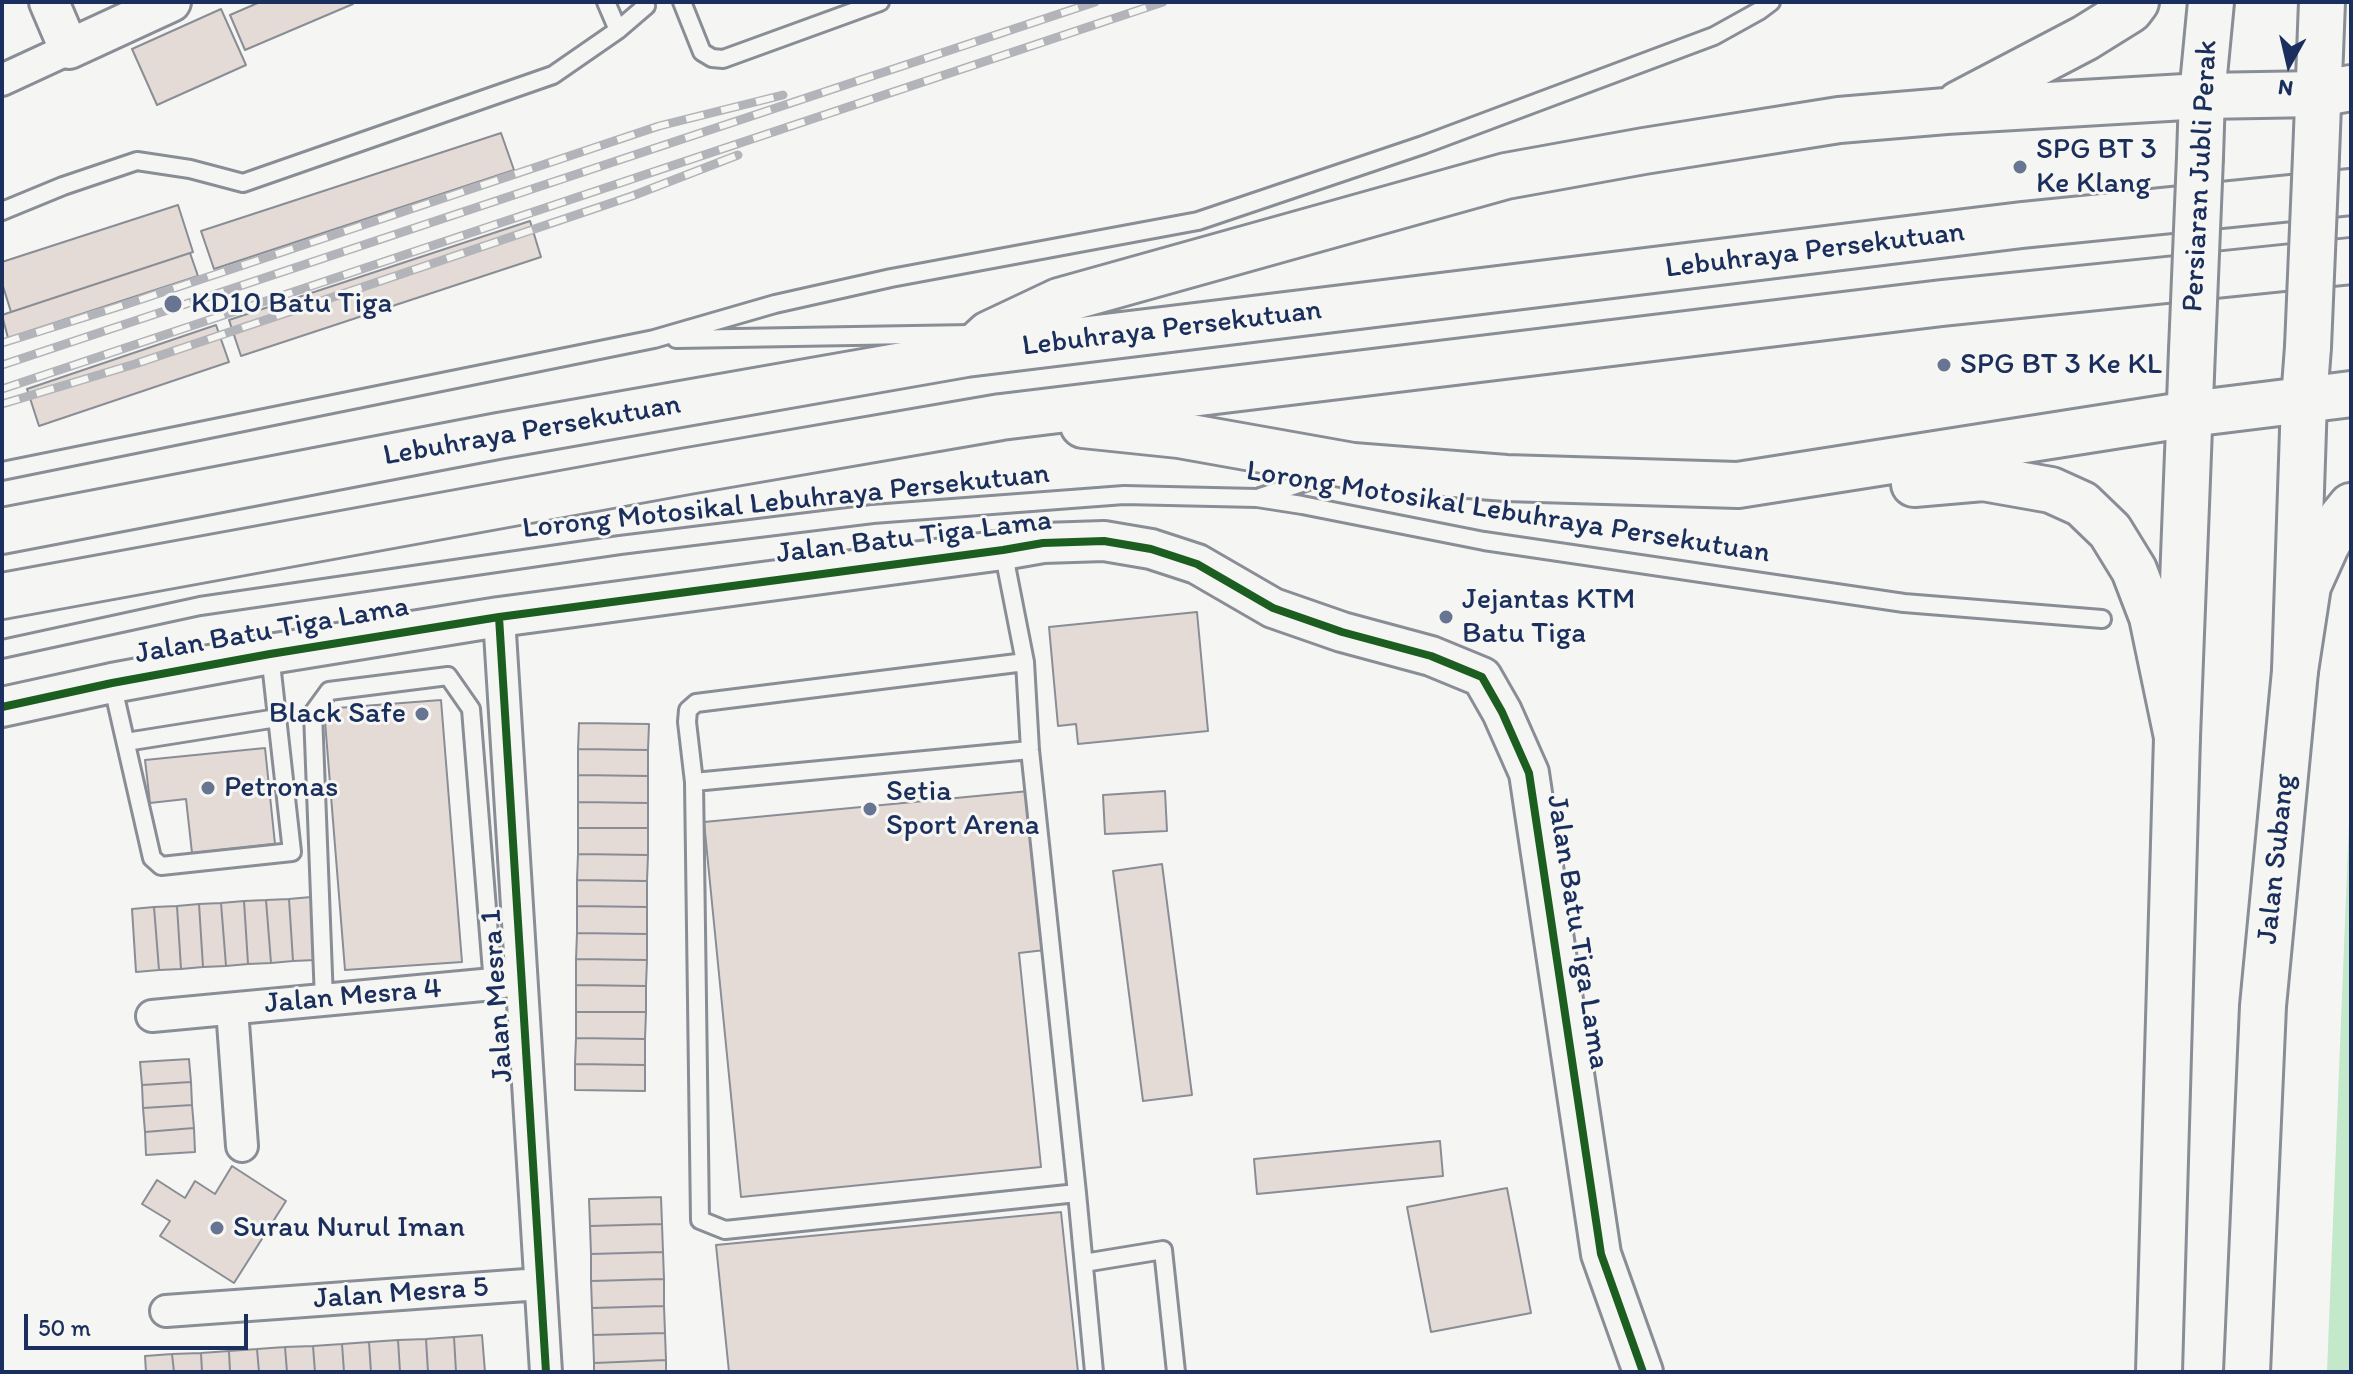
<!DOCTYPE html>
<style>
body{margin:0}
#map{position:relative;width:2353px;height:1374px;overflow:hidden;background:#f5f5f3;font-family:Itim,sans-serif}
canvas{display:block}
.frame{position:absolute;inset:0;border:4px solid #1b2f5e;pointer-events:none}
.north{position:absolute;left:2249px;top:24px;width:80px;height:80px;-webkit-text-stroke:6px #f6f6f2;paint-order:stroke;rotate:188deg;font-size:22px;font-weight:700;line-height:32px;text-align:center;color:#1b2f5e}
.north::after{content:'';display:block;margin:auto;width:28px;height:36px;background:#1b2f5e;clip-path:polygon(50% 0,100% 100%,50% 72%,0 100%)}
.scale{position:absolute;left:24px;top:1314px;width:224px;height:36px;box-sizing:border-box;border:4px solid #1b2f5e;border-top:0;padding-left:10px;font-size:24px;line-height:28px;white-space:nowrap;color:#1b2f5e;-webkit-text-stroke:6px #f6f6f2;paint-order:stroke}
</style>
<div id="map">
<canvas width="2353" height="1374"></canvas>
<div class="frame"></div>
<div class="north">N</div>
<div class="scale">50 m</div>
</div>
<script>
const ctx = document.querySelector('canvas').getContext('2d');
ctx.lineJoin = 'round';
function fill(path, color) { ctx.fillStyle = color; ctx.fill(path, 'evenodd'); }
const shape = rows => new Path2D(rows.map(r => 'M' + r).join(''));
function stroke(path, color, width, dash) { ctx.strokeStyle = color; ctx.lineWidth = width; ctx.lineCap = dash ? 'butt' : 'round'; ctx.setLineDash(dash || []); ctx.stroke(path); }
function drawText(font, color, halo, rows, align = 'center') {
  ctx.font = font + ' Itim,sans-serif'; ctx.lineWidth = 6; ctx.setLineDash([]); ctx.textBaseline = 'middle'; ctx.strokeStyle = halo; ctx.fillStyle = color; for (const [text, x, y, turn = 0] of rows) {
    ctx.save(); ctx.translate(x, y); ctx.rotate((+turn || 0) * Math.PI / 180); ctx.textAlign = isNaN(turn) ? turn : align; if (halo) ctx.strokeText(text, 0, 0); ctx.fillText(text, 0, 0); ctx.restore();
  }
}
fill(shape([
 [2351,772,2351,1372,2327,1372]
]), '#c3e8ca');
const building = shape([
 [260,2,352,2,353,4,245,50,230,15,260,2],
 [221,9,246,65,157,105,132,49,221,9],
 [501,133,514,170,214,269,201,231,501,133],
 [178,205,193,252,11,312,2,283,2,262,178,205],
 [530,221,541,257,241,356,229,320,530,221],
 [190,253,198,276,8,338,2,315,190,253],
 [216,325,229,362,39,426,27,389,216,325],
 [1197,612,1208,731,1078,744,1076,724,1058,726,1049,627,1197,612],
 [441,700,462,962,345,970,324,709,441,700],
 [579,723,649,724,648,750,578,749,579,723],
 [265,748,275,844,192,853,186,799,150,803,145,760,265,748],
 [578,749,648,750,648,776,578,775,578,749],
 [578,775,648,776,648,803,578,802,578,775],
 [1029,791,1045,950,1019,953,1041,1167,741,1197,704,822,1029,791],
 [1165,791,1167,831,1105,834,1103,795,1165,791],
 [578,802,648,803,648,828,578,828,578,802],
 [578,828,648,828,648,855,578,854,578,828],
 [578,854,648,855,647,881,577,880,578,854],
 [1162,864,1192,1095,1143,1101,1113,871,1162,864],
 [577,880,647,881,647,907,577,906,577,880],
 [311,897,315,960,293,961,289,899,311,897],
 [289,899,293,961,271,963,266,900,289,899],
 [266,900,271,963,248,964,244,901,266,900],
 [244,901,248,964,226,966,221,903,244,901],
 [221,903,226,966,203,967,199,904,221,903],
 [199,904,203,967,181,969,177,906,199,904],
 [177,906,181,969,159,970,154,907,177,906],
 [577,906,647,907,647,934,577,933,577,906],
 [154,907,159,970,136,972,132,909,154,907],
 [577,933,647,934,647,960,576,959,577,933],
 [576,959,647,960,646,986,576,985,576,959],
 [576,985,646,986,646,1012,576,1012,576,985],
 [576,1012,646,1012,645,1039,576,1038,576,1012],
 [576,1038,645,1039,645,1065,575,1064,576,1038],
 [189,1059,191,1082,142,1085,140,1062,189,1059],
 [575,1064,645,1065,645,1091,575,1090,575,1064],
 [191,1082,192,1105,143,1108,142,1085,191,1082],
 [192,1105,194,1128,145,1132,143,1108,192,1105],
 [194,1128,195,1152,146,1155,145,1132,194,1128],
 [1440,1141,1443,1176,1257,1194,1254,1159,1440,1141],
 [232,1166,286,1201,234,1283,160,1236,170,1221,142,1204,157,1180,185,1198,195,1181,215,1194,232,1166],
 [1507,1188,1531,1313,1431,1332,1407,1207,1507,1188],
 [661,1197,662,1224,590,1226,589,1199,661,1197],
 [1061,1212,1078,1372,729,1372,716,1245,1061,1212],
 [662,1224,663,1252,591,1254,590,1226,662,1224],
 [663,1252,664,1279,591,1281,591,1254,663,1252],
 [664,1279,664,1306,592,1308,591,1281,664,1279],
 [664,1306,665,1333,593,1335,592,1308,664,1306],
 [665,1333,666,1360,594,1363,593,1335,665,1333],
 [482,1335,485,1372,456,1372,454,1337,482,1335],
 [454,1337,456,1372,428,1372,426,1339,454,1337],
 [426,1339,428,1372,400,1372,398,1340,426,1339],
 [398,1340,400,1372,371,1372,369,1342,398,1340],
 [369,1342,371,1372,344,1372,342,1344,369,1342],
 [342,1344,344,1372,315,1372,313,1346,342,1344],
 [313,1346,315,1372,287,1372,285,1347,313,1346],
 [285,1347,287,1372,259,1372,257,1349,285,1347],
 [257,1349,259,1372,230,1372,229,1351,257,1349],
 [229,1351,230,1372,202,1372,201,1353,229,1351],
 [201,1353,202,1372,174,1372,172,1354,201,1353],
 [172,1354,174,1372,146,1372,145,1356,172,1354],
 [666,1360,666,1372,594,1372,594,1363,666,1360]
]);
fill(building, '#e4dad6');
stroke(building, '#898d95', 2);
const service = shape([
 [606,2,618,30],
 [682,2,702,52,712,58,723,59,880,2],
 [2,211,63,186,137,161,190,169,243,183,553,75,618,30,646,6,644,2],
 [676,339,972,334],
 [2,471,654,339,775,304,891,278,1198,221,1423,145,1714,36,1759,11,1771,2],
 [1260,497,1329,474],
 [1003,550,1025,662,1030,750,1077,1193,725,1230,700,1220,694,782,1030,750],
 [2,649,200,606,620,545,873,514,1124,495,1257,498,1302,505,1484,541,1904,603,2102,619],
 [112,683,152,858,161,866,292,852,270,654],
 [126,742,277,718],
 [694,782,687,722,688,710,696,703,1025,662],
 [324,1000,313,713,329,691,448,676,471,709,493,984],
 [1077,1193,1094,1372],
 [1084,1263,1163,1250,1176,1372]
]);
const minor = shape([
 [2,80,69,49],
 [499,617,546,1372],
 [232,1009,242,1146],
 [152,1016,493,984,521,978],
 [166,1311,540,1284]
]);
const tertiary = shape([
 [49,2,69,49,171,2],
 [2,707,112,683,270,654,499,617,1003,550,1043,543,1104,541,1151,549,1197,564,1273,608,1342,632,1431,656,1482,677,1502,712,1529,773,1601,1254,1643,1372]
]);
const primary = shape([
 [2316,156,2322,2],
 [2200,157,2202,96,2211,2],
 [2159,1372,2177,737,2192,350],
 [2247,1372,2263,1006,2295,671,2304,400,2308,347]
]);
const trunk = shape([
 [1959,104,2085,38,2130,10,2136,2],
 [977,345,989,334,1059,301,1506,176,1644,151,1839,120,1946,111,2202,96,2318,94,2351,88],
 [1083,425,1179,435,1353,466,1506,478,1738,485,2190,414,2351,394],
 [1914,484,1983,478,2051,490,2082,504,2110,531,2134,570,2152,617,2177,737],
 [2,531,498,436,966,354,2022,225,2351,192],
 [2,596,688,471,1001,417,1942,303,2351,261],
 [2295,671,2308,586,2326,546,2342,517,2351,506]
]);
stroke(service, '#898d95', 22);
stroke(minor, '#898d95', 36);
stroke(tertiary, '#898d95', 44);
stroke(primary, '#898d95', 50);
stroke(trunk, '#898d95', 50);
stroke(service, '#f5f5f3', 16);
stroke(minor, '#f5f5f3', 30);
stroke(tertiary, '#f5f5f3', 38);
stroke(primary, '#f5f5f3', 44);
stroke(trunk, '#f5f5f3', 44);
const rail = shape([
 [2,343,127,304,659,126,783,95],
 [2,365,1095,2],
 [2,389,1163,2],
 [2,404,135,364,632,196,738,155]
]);
stroke(rail, '#b2b4b9', 9);
stroke(rail, '#f6f6f2', 6, [18]);
const primaryBridge = shape([
 [2308,347,2316,156],
 [2192,350,2200,157]
]);
stroke(primaryBridge, '#898d95', 50, []);
stroke(primaryBridge, '#f5f5f3', 44);
stroke(shape([
 [499,617,546,1372],
 [2,707,112,683,270,654,499,617,1003,550,1043,543,1104,541,1151,549,1197,564,1273,608,1342,632,1431,656,1482,677,1502,712,1529,773,1601,1254,1643,1372]
]), '#1b5e20', 8);
for (const [x, y, r, color] of [
 [2020,167,8,"#677492"],
 [173,304,10,"#677492"],
 [1944,365,8,"#677492"],
 [1446,617,8,"#677492"],
 [422,714,8,"#677492"],
 [208,788,8,"#677492"],
 [870,809,8,"#677492"],
 [217,1228,8,"#677492"]
]) { const dot = new Path2D(); dot.arc(x, y, r, 0, 2 * Math.PI); ctx.fillStyle = color; ctx.fill(dot); stroke(dot, '#f6f6f2', 3); }
drawText('30px', '#1b2f5e', '#f6f6f2', [
 ["SPG BT 3",2036,150],
 ["Ke Klang",2036,184],
 ["KD10 Batu Tiga",191,304],
 ["SPG BT 3 Ke KL",1960,365],
 ["Jejantas KTM",1462,600],
 ["Batu Tiga",1462,634],
 ["Black Safe",406,714,"right"],
 ["Petronas",224,788],
 ["Setia",886,792],
 ["Sport Arena",886,826],
 ["Surau Nurul Iman",233,1228]
], 'left');
drawText('30px', '#1b2f5e', '#f6f6f2', [
 ["Persiaran Jubli Perak",2201,176,-87],
 ["Lebuhraya Persekutuan",1815,251,-7],
 ["Lebuhraya Persekutuan",1172,329,-7],
 ["Lebuhraya Persekutuan",532,431,-10],
 ["Lorong Motosikal Lebuhraya Persekutuan",786,502,-6],
 ["Lorong Motosikal Lebuhraya Persekutuan",1508,513,9],
 ["Jalan Batu Tiga Lama",914,538,-7],
 ["Jalan Batu Tiga Lama",272,631,-10],
 ["Jalan Subang",2277,859,-84],
 ["Jalan Batu Tiga Lama",1577,932,81],
 ["Jalan Mesra 1",498,996,-94],
 ["Jalan Mesra 4",353,997,-5],
 ["Jalan Mesra 5",401,1294,-4]
]);
</script>
